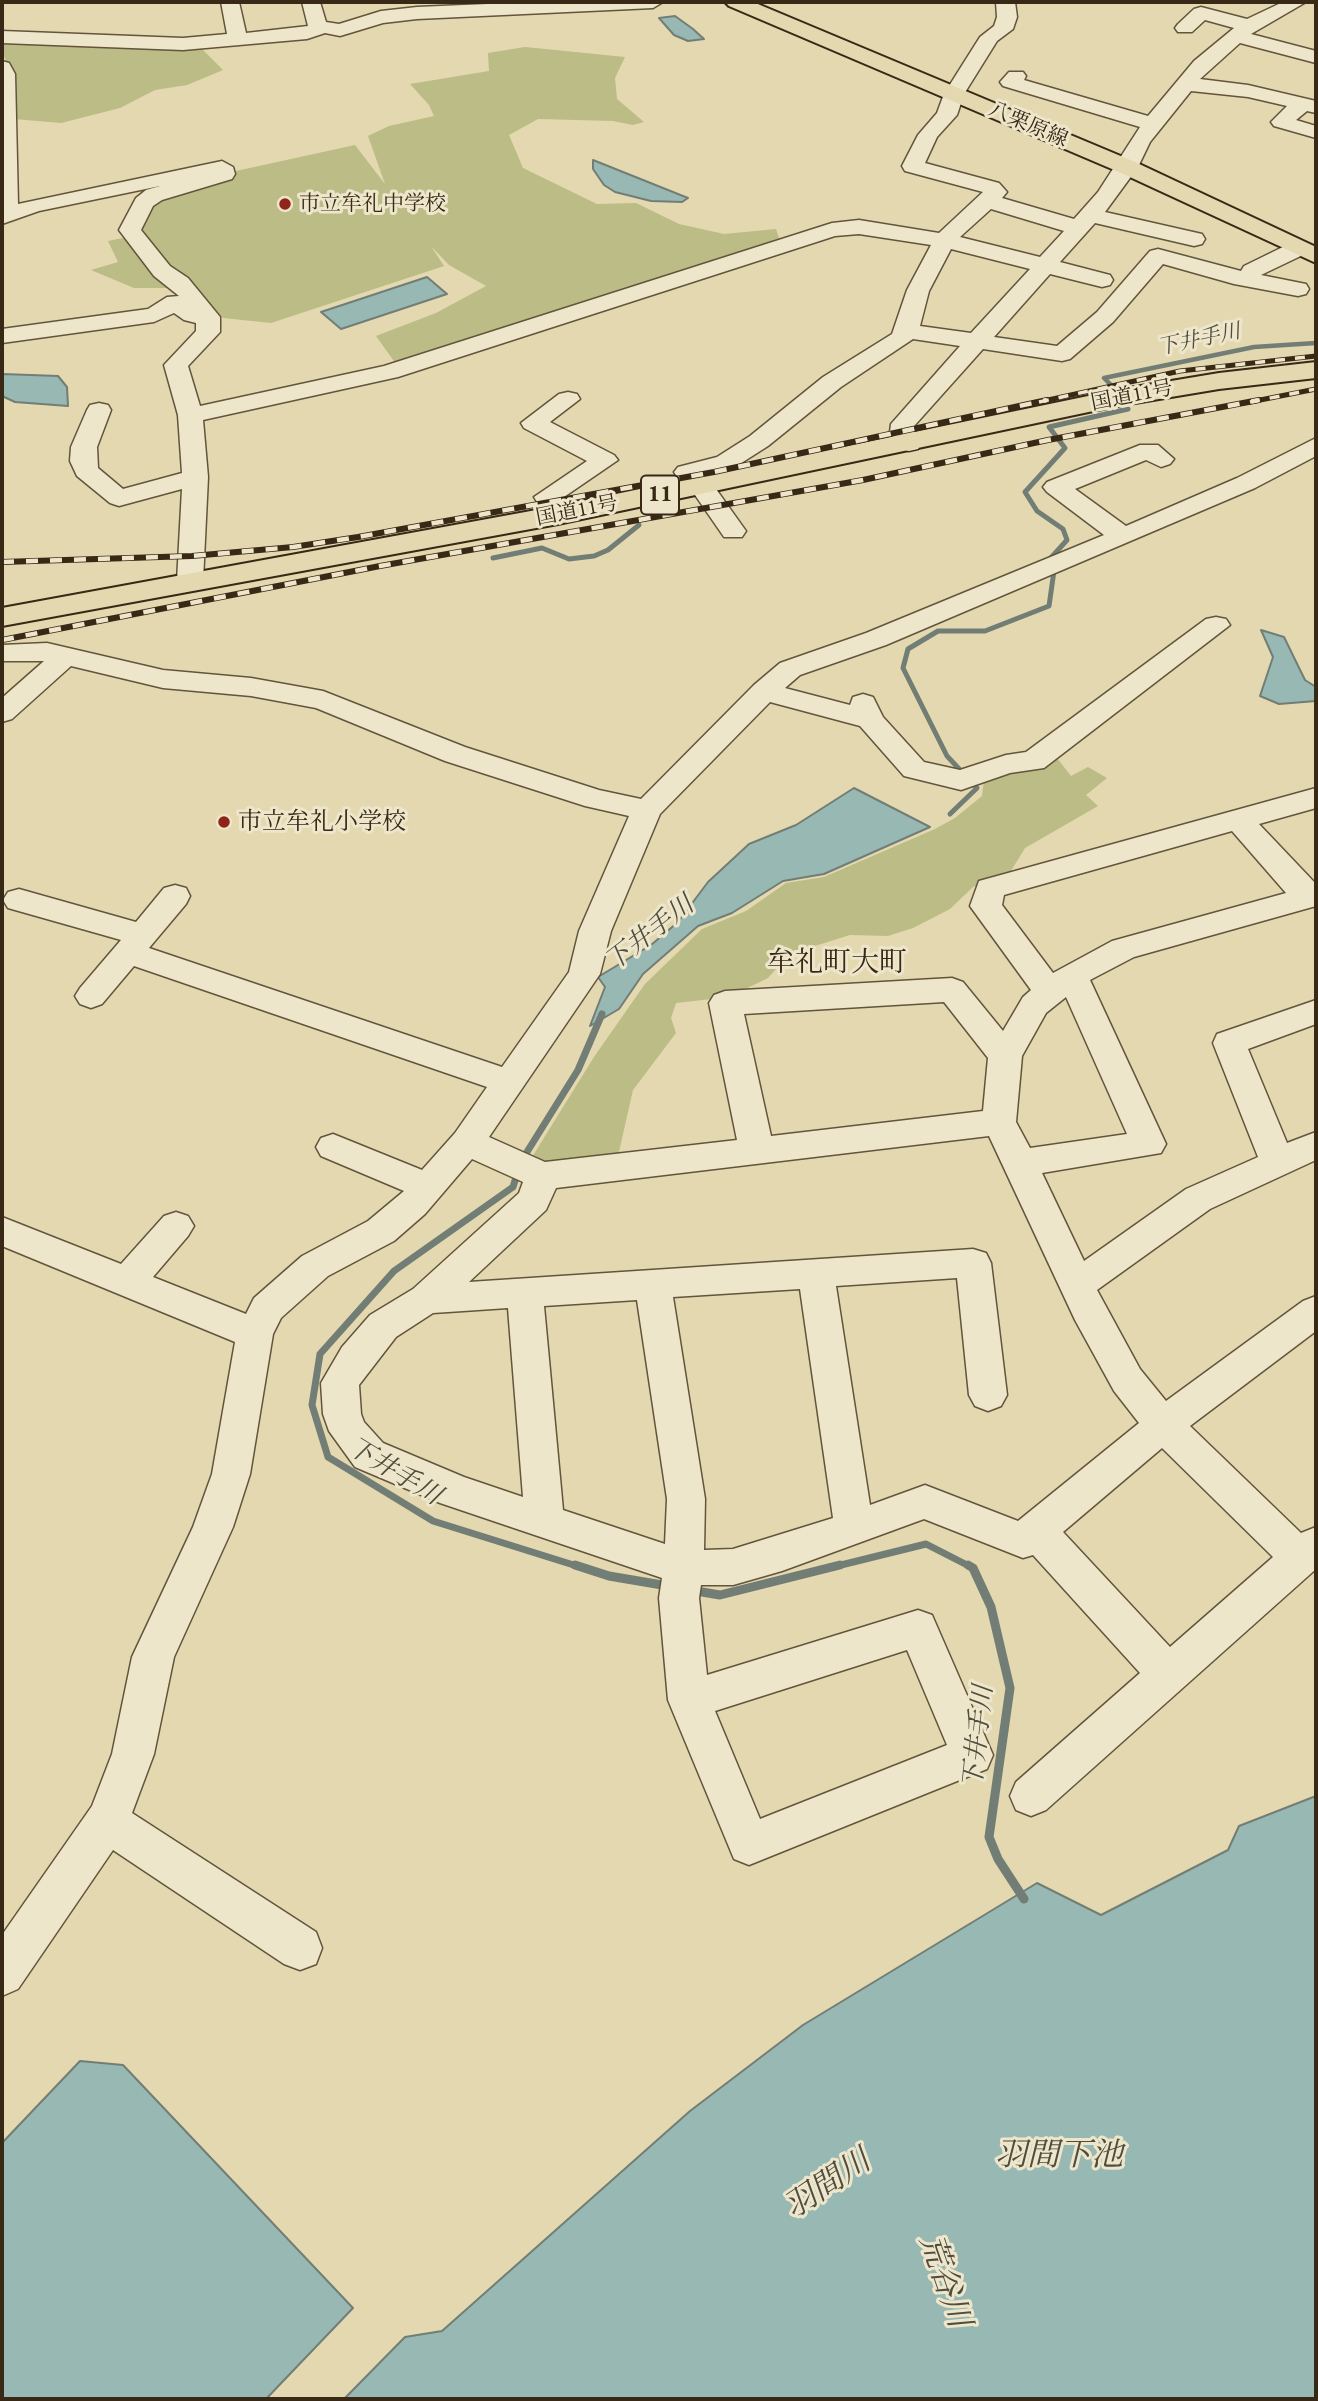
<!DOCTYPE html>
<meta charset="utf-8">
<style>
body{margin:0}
#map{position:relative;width:1318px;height:2401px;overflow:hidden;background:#e3d8af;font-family:"EB Garamond",serif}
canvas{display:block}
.frame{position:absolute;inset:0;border:4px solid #382816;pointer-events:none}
</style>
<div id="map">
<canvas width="1318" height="2401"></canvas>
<div class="frame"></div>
</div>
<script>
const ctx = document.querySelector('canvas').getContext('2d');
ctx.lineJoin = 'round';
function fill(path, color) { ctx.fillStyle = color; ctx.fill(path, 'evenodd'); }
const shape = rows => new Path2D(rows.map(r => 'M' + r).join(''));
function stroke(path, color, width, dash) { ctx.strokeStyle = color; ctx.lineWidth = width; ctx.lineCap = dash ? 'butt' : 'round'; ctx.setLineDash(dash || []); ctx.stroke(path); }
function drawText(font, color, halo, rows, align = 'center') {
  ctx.font = font + ' "EB Garamond","Noto Serif JP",serif'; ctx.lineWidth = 6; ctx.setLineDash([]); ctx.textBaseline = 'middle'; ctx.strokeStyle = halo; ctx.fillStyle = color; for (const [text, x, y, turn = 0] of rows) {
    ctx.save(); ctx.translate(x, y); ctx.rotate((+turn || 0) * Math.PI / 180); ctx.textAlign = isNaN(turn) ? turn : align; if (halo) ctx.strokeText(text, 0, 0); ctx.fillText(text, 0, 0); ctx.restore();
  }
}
fill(shape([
 [11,41,200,47,223,70,187,85,155,90,120,108,61,123,14,119,13,73,2,53,2,45],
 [525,47,625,57,615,78,617,99,644,122,633,125,613,121,538,119,509,135,523,168,597,204,636,203,679,224,724,234,776,229,780,241,396,364,376,336,436,313,486,286,449,265,431,246,444,266,271,323,223,318,189,280,169,267,139,226,146,210,159,199,219,180,236,171,355,145,385,184,368,136,389,126,434,116,429,105,410,84,489,71,488,53],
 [128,237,170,288,134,288,91,270,118,262,108,241],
 [1057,758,1071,776,1088,767,1107,778,1086,795,1098,806,1025,848,1009,874,973,887,950,909,913,928,888,936,850,935,789,954,768,978,729,997,676,1003,671,1018,676,1033,633,1090,618,1156,561,1165,529,1162,594,1057,645,984,702,929,746,911,786,883,824,877,935,829,955,818,982,796,984,780]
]), '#bbbc86');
const water = shape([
 [675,16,693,29,704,39,688,41,674,35,659,18,675,16],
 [593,160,688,198,682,202,651,201,615,192,604,185,593,169,593,160],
 [427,277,447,294,341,329,321,312,427,277],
 [2,374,58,376,67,387,68,406,15,402,2,396,2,374],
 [1261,630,1284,637,1305,680,1316,687,1316,701,1279,704,1260,696,1273,657,1261,630],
 [854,788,930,827,824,874,783,881,732,913,698,926,643,974,619,1009,590,1026,605,987,598,977,651,945,678,922,708,882,749,844,796,825,854,788],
 [1316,1796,1316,2399,344,2399,405,2337,442,2331,690,2111,803,2025,1037,1883,1101,1915,1228,1850,1239,1826,1316,1796],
 [80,2061,123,2065,353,2308,266,2399,2,2399,2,2143,80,2061]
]);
fill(water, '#98b8b4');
stroke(water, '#727e75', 2);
stroke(shape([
 [1114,388,1104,378,1254,347,1316,343]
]), '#727e75', 4.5);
stroke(shape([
 [493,558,542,548,569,559,594,556,608,550,639,525],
 [1049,560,1067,540,1063,529,1037,511,1025,492,1065,448,1049,427,1128,409],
 [950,814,977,788,947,756,903,668,908,649,938,631,985,631,1049,606,1054,571]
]), '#727e75', 5);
stroke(shape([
 [522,1160,578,1070,602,1014],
 [518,1171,513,1187,394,1271,320,1354,312,1405,328,1457,433,1521,580,1567],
 [833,1567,926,1544,971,1567]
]), '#727e75', 7);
stroke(shape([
 [575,1565,609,1576,668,1586],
 [968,1565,973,1568,991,1607,1010,1688,989,1837,998,1859,1024,1899],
 [690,1590,720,1595,840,1565]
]), '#727e75', 9);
const minor = shape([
 [221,2,239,2,246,33,308,26,302,2,320,2,326,22,339,24,381,11,417,7,535,2,663,2,653,8,417,19,383,23,340,36,325,33,307,39,183,50,2,43,2,31,183,38,227,34,221,2],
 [996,2,1015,2,1017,17,1013,29,997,41,964,94,957,115,937,137,925,163,999,183,1007,192,1002,198,1074,219,1098,192,1140,127,1003,86,1000,82,1009,72,1023,72,1026,76,1024,80,1148,116,1194,61,1234,28,1205,20,1192,32,1178,32,1175,28,1178,24,1194,9,1201,7,1247,19,1283,2,1306,2,1251,34,1316,51,1316,63,1240,43,1200,79,1248,85,1316,101,1316,113,1307,111,1296,120,1316,126,1316,138,1274,126,1271,122,1287,106,1248,97,1191,91,1150,142,1138,167,1105,212,1202,234,1205,239,1202,244,1194,246,1095,223,1060,262,1110,275,1113,280,1110,285,1102,287,1050,274,994,337,1057,346,1097,312,1150,251,1158,249,1241,271,1244,266,1291,243,1307,243,1310,248,1307,253,1261,275,1306,284,1309,289,1306,294,1298,296,1234,284,1163,264,1113,322,1070,359,1062,361,983,349,915,425,914,432,921,444,918,449,909,451,900,449,897,444,890,432,891,424,960,346,913,339,841,387,768,446,735,467,702,476,711,482,746,531,742,537,724,537,695,495,684,488,674,472,678,467,717,457,750,436,823,377,892,334,907,290,931,245,859,234,835,236,398,377,203,420,208,477,203,581,199,587,190,589,181,587,177,581,182,489,119,506,110,503,77,476,70,461,71,447,87,410,90,405,99,403,108,405,111,410,97,447,98,468,123,489,182,473,178,415,164,365,196,331,196,323,184,320,174,313,154,322,2,343,2,329,148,309,167,297,179,296,154,276,119,230,136,198,146,190,160,186,39,211,2,224,2,61,9,63,15,74,18,204,222,161,233,167,235,174,232,179,162,200,153,206,141,230,170,266,188,278,220,317,220,332,188,366,200,406,384,366,832,223,859,220,939,233,983,192,905,171,902,166,918,135,937,113,944,94,980,37,994,26,997,17,996,2],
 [991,209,1064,231,1040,257,960,237,991,209],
 [951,249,1030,269,971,333,920,326,929,291,951,249],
 [568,392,577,394,580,399,550,422,614,455,618,460,561,499,571,515,567,521,558,523,549,521,534,497,587,461,524,428,521,423,559,394,568,392],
 [1316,438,1316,456,1255,488,886,645,800,675,785,688,850,705,853,697,863,694,873,697,883,717,924,762,960,770,1006,755,1026,752,1206,619,1216,617,1226,619,1230,625,1044,768,1010,773,961,790,904,776,860,726,770,702,660,814,611,931,600,974,489,1137,545,1162,737,1140,709,1003,714,995,725,991,952,978,963,982,1003,1031,1023,997,1031,990,970,906,979,881,1316,788,1316,808,1259,824,1316,884,1316,906,1134,957,1090,980,1166,1144,1161,1153,1042,1173,1084,1261,1186,1189,1258,1157,1213,1043,1217,1034,1316,1000,1316,1024,1248,1049,1287,1143,1316,1132,1316,1160,1210,1209,1097,1290,1140,1369,1166,1401,1303,1301,1316,1296,1316,1331,1190,1426,1301,1533,1316,1527,1316,1569,1046,1810,1031,1816,1016,1810,1010,1796,1016,1782,1140,1673,1033,1555,1023,1558,924,1519,782,1571,733,1585,701,1585,699,1598,707,1675,918,1610,932,1615,993,1755,987,1769,749,1865,734,1859,668,1700,659,1598,662,1578,440,1503,355,1467,329,1431,323,1414,321,1383,342,1347,370,1315,413,1289,519,1193,523,1182,472,1159,425,1214,394,1241,328,1276,281,1318,273,1334,250,1474,233,1527,174,1657,154,1754,132,1813,316,1932,322,1948,316,1964,300,1970,284,1964,113,1850,18,1989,2,1996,2,1935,92,1806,112,1754,132,1657,193,1527,212,1474,235,1342,2,1246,2,1217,121,1264,164,1216,176,1212,188,1216,194,1226,188,1236,153,1277,246,1314,254,1298,302,1256,368,1221,404,1191,321,1156,316,1147,321,1138,333,1134,422,1170,455,1133,487,1087,134,966,102,1004,91,1008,80,1004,75,996,80,988,121,940,8,908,3,900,8,892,19,889,136,922,164,888,175,885,186,888,190,896,186,904,149,948,502,1067,569,972,579,931,629,816,585,806,445,761,316,708,251,696,163,688,71,666,12,719,2,722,2,698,44,661,2,661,2,645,47,643,163,670,251,678,323,691,465,747,599,790,641,799,754,685,780,663,866,633,1104,535,1047,492,1043,487,1047,482,1140,445,1158,445,1174,459,1170,464,1161,467,1146,460,1075,489,1126,526,1237,478,1316,438],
 [1232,831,1286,893,1112,941,1053,973,1002,905,1004,895,1232,831],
 [1066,997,1127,1134,1030,1148,1016,1122,1022,1056,1046,1013,1066,997],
 [944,1002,988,1058,983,1111,771,1136,744,1014,944,1002],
 [989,1136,1075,1320,1114,1391,1139,1423,1018,1521,925,1485,870,1505,836,1286,957,1278,969,1395,975,1406,988,1411,1001,1406,1007,1395,991,1263,986,1253,973,1249,469,1282,546,1210,556,1188,989,1136],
 [800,1289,833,1518,733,1549,704,1550,705,1499,673,1297,800,1289],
 [637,1300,667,1499,665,1544,563,1510,544,1306,637,1300],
 [508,1308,523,1497,464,1477,383,1443,364,1422,361,1414,359,1385,396,1337,433,1313,508,1308],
 [1162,1448,1273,1557,1170,1647,1063,1532,1162,1448],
 [907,1650,947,1745,760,1819,715,1711,907,1650]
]);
const major = shape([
 [725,2,753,2,1135,162,1316,247,1316,263,1119,172,729,6,725,2]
]);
const highway = shape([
 [1316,362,1316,378,1219,389,1117,406,558,524,2,626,2,608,558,506,1117,390,1219,373,1316,362]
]);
stroke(minor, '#63543c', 3);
stroke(major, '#382816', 4);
stroke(highway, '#382816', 4);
fill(minor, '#ede6cb');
fill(major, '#e3d8af');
fill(highway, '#e3d8af');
const railFar1 = shape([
 [1039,402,1180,371,1316,356],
 [1250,402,1316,389]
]);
const rail = shape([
 [2,562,192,556,293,547,358,537,714,472,1047,400],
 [2,640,380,566,863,480,1048,440,1259,400]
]);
stroke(railFar1, '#382816', 5);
stroke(rail, '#382816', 6);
stroke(railFar1, '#ede6cb', 3.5, [10]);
stroke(rail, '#ede6cb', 4.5, [12]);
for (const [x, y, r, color] of [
 [285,204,7,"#8f2418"],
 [224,822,7,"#8f2418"]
]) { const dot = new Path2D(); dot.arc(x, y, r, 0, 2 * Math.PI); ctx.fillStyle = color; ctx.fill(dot); stroke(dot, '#ede6cb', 2.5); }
drawText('21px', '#382816', '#ede6cb', [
 ["八栗原線",1028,125,23],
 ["国道11号",1132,396,-11],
 ["国道11号",577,511,-11]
]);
drawText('21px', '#382816', '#ede6cb', [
 ["市立牟礼中学校",299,204]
], 'left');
drawText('italic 21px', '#504c3e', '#ede6cb', [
 ["下井手川",1199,340,-12]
]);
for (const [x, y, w] of [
 [660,495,38]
]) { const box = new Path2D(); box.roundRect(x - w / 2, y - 19.5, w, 39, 5); ctx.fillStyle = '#ede6cb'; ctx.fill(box); stroke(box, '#382816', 2); }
drawText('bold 23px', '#382816', null, [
 ["11",660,495]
]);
drawText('24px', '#382816', '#ede6cb', [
 ["市立牟礼小学校",238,822]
], 'left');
drawText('italic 26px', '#504c3e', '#ede6cb', [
 ["下井手川",650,934,-38],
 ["下井手川",394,1472,31],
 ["下井手川",979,1737,-84]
]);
drawText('28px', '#382816', '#ede6cb', [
 ["牟礼町大町",837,963]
]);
drawText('italic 32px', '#504c3e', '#ede6cb', [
 ["羽間下池",1059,2156],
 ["羽間川",828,2185,-34],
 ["荒谷川",944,2281,71]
]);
</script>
